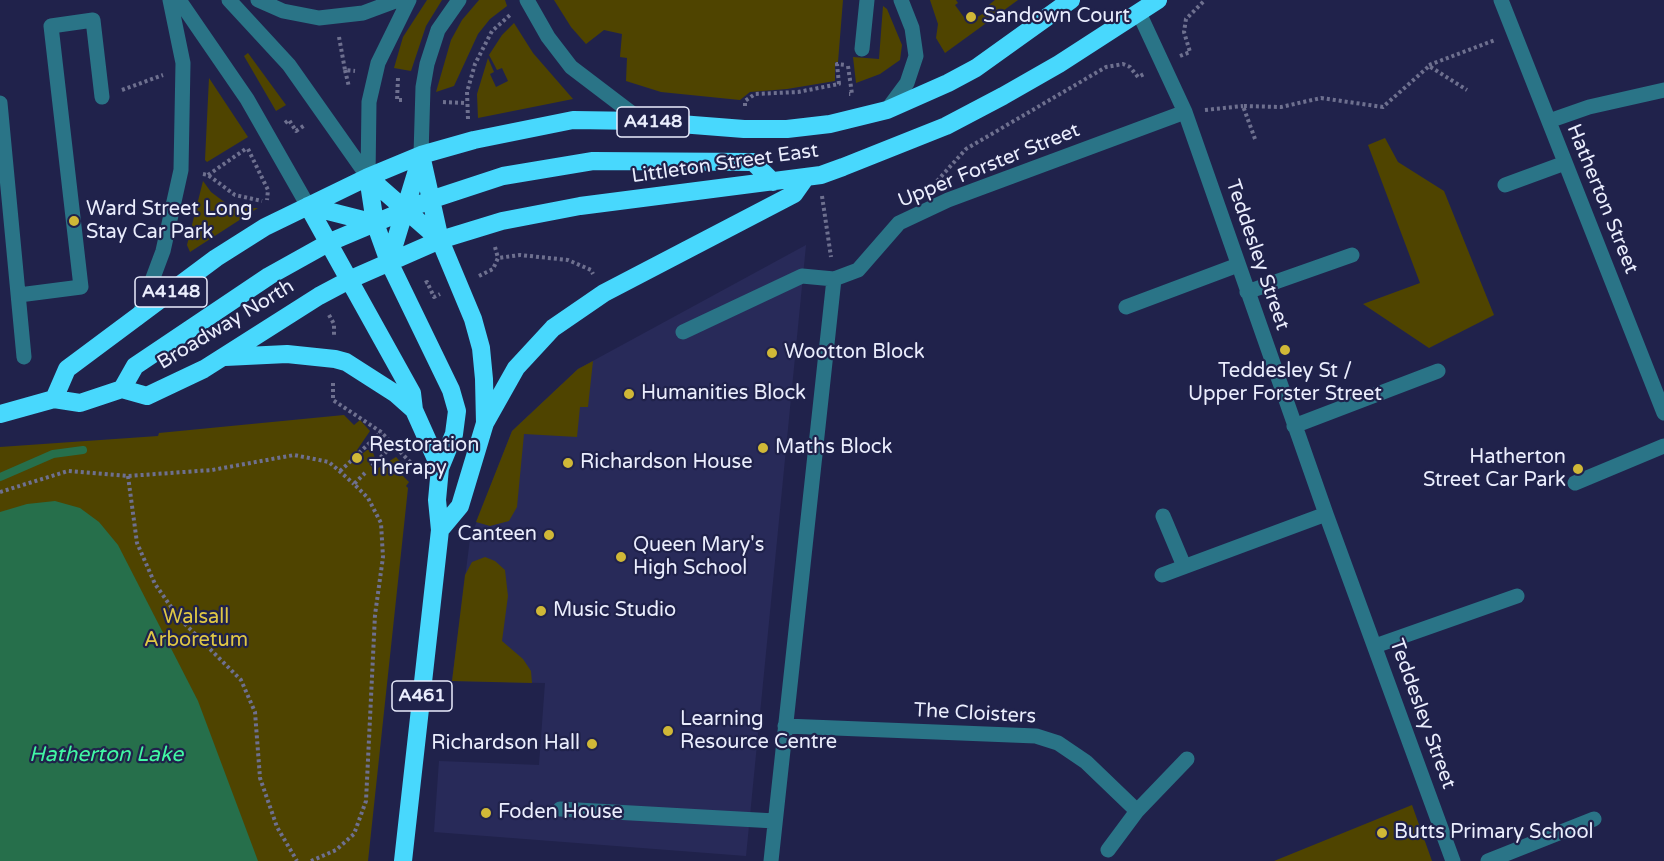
<!DOCTYPE html>
<style>
body{margin:0}
canvas{display:block;background:#20224b}
</style>
<canvas width="1664" height="861"></canvas>
<script>
const ctx = document.querySelector('canvas').getContext('2d');
ctx.lineJoin = 'round';
function fill(path, color) { ctx.fillStyle = color; ctx.fill(path, 'evenodd'); }
const shape = rows => new Path2D(rows.map(r => 'M' + r).join(''));
function stroke(path, color, width, dash) { ctx.strokeStyle = color; ctx.lineWidth = width; ctx.lineCap = dash ? 'butt' : 'round'; ctx.setLineDash(dash || []); ctx.stroke(path); }
function drawText(font, color, halo, rows, align = 'center') {
  ctx.font = font + ' "Varela Round",sans-serif'; ctx.lineWidth = 4.5; ctx.setLineDash([]); ctx.textBaseline = 'middle'; ctx.strokeStyle = halo; ctx.fillStyle = color; for (const [text, x, y, turn = 0] of rows) {
    ctx.save(); ctx.translate(x, y); ctx.rotate((+turn || 0) * Math.PI / 180); ctx.textAlign = isNaN(turn) ? turn : align; if (halo) ctx.strokeText(text, 0, 0); ctx.fillText(text, 0, 0); ctx.restore();
  }
}
fill(shape([
 [806,245,746,856,434,832,439,761,539,765,545,683,452,681,470,539,512,431,578,369]
]), '#282a59');
fill(shape([
 [427,0,442,0,426,26,411,71,394,68,403,37],
 [479,0,505,0,507,6,490,19,478,34,454,86,436,92,451,40,462,20],
 [554,0,843,0,838,62,835,62,835,81,787,89,750,92,740,100,661,92,626,81,627,58,620,57,622,34,604,30,586,44,571,27],
 [930,0,956,0,958,3,955,5,968,23,987,11,985,8,995,0,1018,0,945,53,936,38,938,24],
 [883,6,887,9,902,45,900,60,880,74,856,83,853,57,879,59],
 [514,23,533,53,573,99,478,118,477,94,488,58,494,72,490,74,496,87,508,81,502,68,497,70,489,55,502,35],
 [248,53,286,105,276,111,244,56],
 [209,78,248,137,207,162,205,160],
 [1385,138,1398,162,1444,191,1494,315,1429,348,1363,304,1420,283,1368,145],
 [203,181,211,192,227,204,241,208,258,208,190,252,187,245],
 [593,361,588,407,580,407,577,437,524,434,517,507,509,521,490,526,476,522,512,431,578,369],
 [344,415,354,425,360,420,370,431,357,450,361,455,367,450,372,450,375,458,369,464,375,470,396,457,406,468,400,473,409,482,406,486,408,488,368,861,0,861,0,447,158,436,159,433],
 [485,557,495,561,505,570,508,596,502,641,523,659,531,671,532,683,452,681,465,575,472,562],
 [1412,805,1432,861,1274,861]
]), '#4f4400');
fill(shape([
 [55,501,80,508,99,522,118,545,198,701,258,861,0,861,0,512,27,504]
]), '#266f4b');
stroke(shape([
 [0,477,53,454,83,450]
]), '#266f4b', 8);
stroke(shape([
 [339,37,345,70,355,71],
 [1180,56,1190,52,1184,32,1186,19,1205,0],
 [1429,65,1495,40],
 [848,66,852,94,849,94],
 [345,70,349,87],
 [398,78,397,100,403,100],
 [122,90,163,75],
 [443,102,466,103],
 [745,106,745,101,755,94,798,92,839,84,837,64,846,65],
 [1205,110,1243,106],
 [468,119,467,92,475,64,492,31,510,15],
 [285,123,289,120,296,131,305,125],
 [1255,139,1243,106,1281,107,1321,98,1383,107,1429,66,1467,90],
 [248,149,268,190,267,200],
 [203,174,208,175,235,195,262,201],
 [208,175,247,148],
 [937,181,966,149,1106,67,1123,64,1130,67,1138,77,1144,74],
 [822,196,831,257],
 [495,247,498,258],
 [479,276,493,269,498,258,520,255,568,260,591,270,593,274],
 [425,283,427,282,434,297,440,294],
 [329,315,334,324,334,336],
 [333,383,333,400,381,432,411,463],
 [359,453,381,432],
 [372,466,394,444],
 [340,471,352,460],
 [128,476,137,543,155,584,179,618,241,680,255,712,260,778,277,827,297,861],
 [0,492,68,471,128,476,212,470,294,455,329,462,354,484],
 [311,861,336,850,354,834,366,801,375,615,383,557,381,523,368,498,354,484,365,473]
]), '#6e708f', 4, [3, 3]);
stroke(shape([
 [179,0,247,99,308,206],
 [229,0,289,65,368,177],
 [258,0,283,11,319,18,363,13,398,0],
 [527,0,548,37,571,67,642,121],
 [1501,0,1664,413],
 [1139,13,1185,112,1326,514,1453,861],
 [862,49,867,0],
 [0,103,24,357],
 [887,110,907,83,916,56,912,28,901,0],
 [1549,121,1589,107,1664,90],
 [421,155,423,87,427,64,438,30,459,0],
 [368,177,369,102,378,63,409,0],
 [1505,185,1565,163],
 [1247,292,1352,255],
 [19,295,81,287,51,26,93,20,102,97],
 [1126,307,1238,265],
 [138,318,163,251,181,170,183,63,170,0],
 [683,332,802,276,834,279],
 [1294,426,1438,371],
 [1575,483,1664,446],
 [1163,516,1184,566],
 [1162,575,1326,514],
 [1375,646,1517,596],
 [785,726,1036,736,1058,743,1086,762,1137,811],
 [560,809,775,821],
 [1108,850,1137,811,1187,759],
 [771,861,834,279,858,270,899,223,948,200,1185,112],
 [1488,861,1594,819]
]), '#2a7487', 15);
stroke(shape([
 [421,155,440,240,473,319,481,348,484,379,485,423,460,506,440,530],
 [368,177,375,223,389,262,451,390,457,411,454,434,440,468],
 [368,177,440,240],
 [308,206,412,393,414,410,440,468,437,500,440,530,403,861],
 [308,206,375,223],
 [389,262,421,157],
 [225,357,287,354,335,359,346,362,396,394,414,410],
 [122,389,135,366,269,276,330,242,375,223,430,200,503,176,593,161,753,162,773,182],
 [54,399,67,369,216,258,265,227,368,177,421,155,474,140,573,120,642,121,744,129,787,129,830,124,887,110,948,83,976,68,1071,0],
 [0,414,54,399,80,403,122,389,147,396,204,369,319,296,351,279,440,240,502,221,580,206,821,175,843,167,946,126,1003,96,1059,64,1158,0],
 [485,423,516,368,553,328,604,293,794,194,806,177]
]), '#48d8fd', 18);
for (const [x, y, r, color] of [
 [971,17,6,"#d0b837"],
 [74,221,6,"#d0b837"],
 [1285,350,6,"#d0b837"],
 [772,353,6,"#d0b837"],
 [629,394,6,"#d0b837"],
 [763,448,6,"#d0b837"],
 [357,458,6,"#d0b837"],
 [568,463,6,"#d0b837"],
 [1578,469,6,"#d0b837"],
 [549,535,6,"#d0b837"],
 [621,557,6,"#d0b837"],
 [541,611,6,"#d0b837"],
 [668,731,6,"#d0b837"],
 [592,744,6,"#d0b837"],
 [486,813,6,"#d0b837"],
 [1382,833,6,"#d0b837"]
]) { const dot = new Path2D(); dot.arc(x, y, r, 0, 2 * Math.PI); ctx.fillStyle = color; ctx.fill(dot); stroke(dot, '#20224b', 2); }
for (const [x, y, w] of [
 [653,122,72],
 [171,292,72],
 [422,696,60]
]) { const box = new Path2D(); box.roundRect(x - w / 2, y - 15, w, 30, 4.5); ctx.fillStyle = '#20224b'; ctx.fill(box); stroke(box, '#eaedfd', 1.5); }
drawText('bold 18px', '#eaedfd', null, [
 ["A4148",653,122],
 ["A4148",171,292],
 ["A461",422,696]
]);
drawText('20px', '#eaedfd', '#20224b', [
 ["Sandown Court",983,17],
 ["Ward Street Long",86,210],
 ["Stay Car Park",86,233],
 ["Wootton Block",784,353],
 ["Teddesley St /",1285,372,"center"],
 ["Upper Forster Street",1285,395,"center"],
 ["Humanities Block",641,394],
 ["Restoration",369,446],
 ["Therapy",369,469],
 ["Maths Block",775,448],
 ["Hatherton",1566,458,"right"],
 ["Street Car Park",1566,481,"right"],
 ["Richardson House",580,463],
 ["Canteen",537,535,"right"],
 ["Queen Mary's",633,546],
 ["High School",633,569],
 ["Music Studio",553,611],
 ["Learning",680,720],
 ["Resource Centre",680,743],
 ["Richardson Hall",580,744,"right"],
 ["Foden House",498,813],
 ["Butts Primary School",1394,833]
], 'left');
drawText('20px', '#eaedfd', '#20224b', [
 ["Littleton Street East",725,164,-8],
 ["Upper Forster Street",989,166,-22],
 ["Hatherton Street",1602,199,68],
 ["Teddesley Street",1257,255,71],
 ["Broadway North",226,325,-31],
 ["The Cloisters",975,714,3],
 ["Teddesley Street",1422,714,70]
]);
drawText('20px', '#e0c744', '#20224b', [
 ["Walsall",196,618],
 ["Arboretum",196,641]
]);
drawText('italic 21px', '#41f7a4', '#20224b', [
 ["Hatherton Lake",106,755]
]);
</script>
